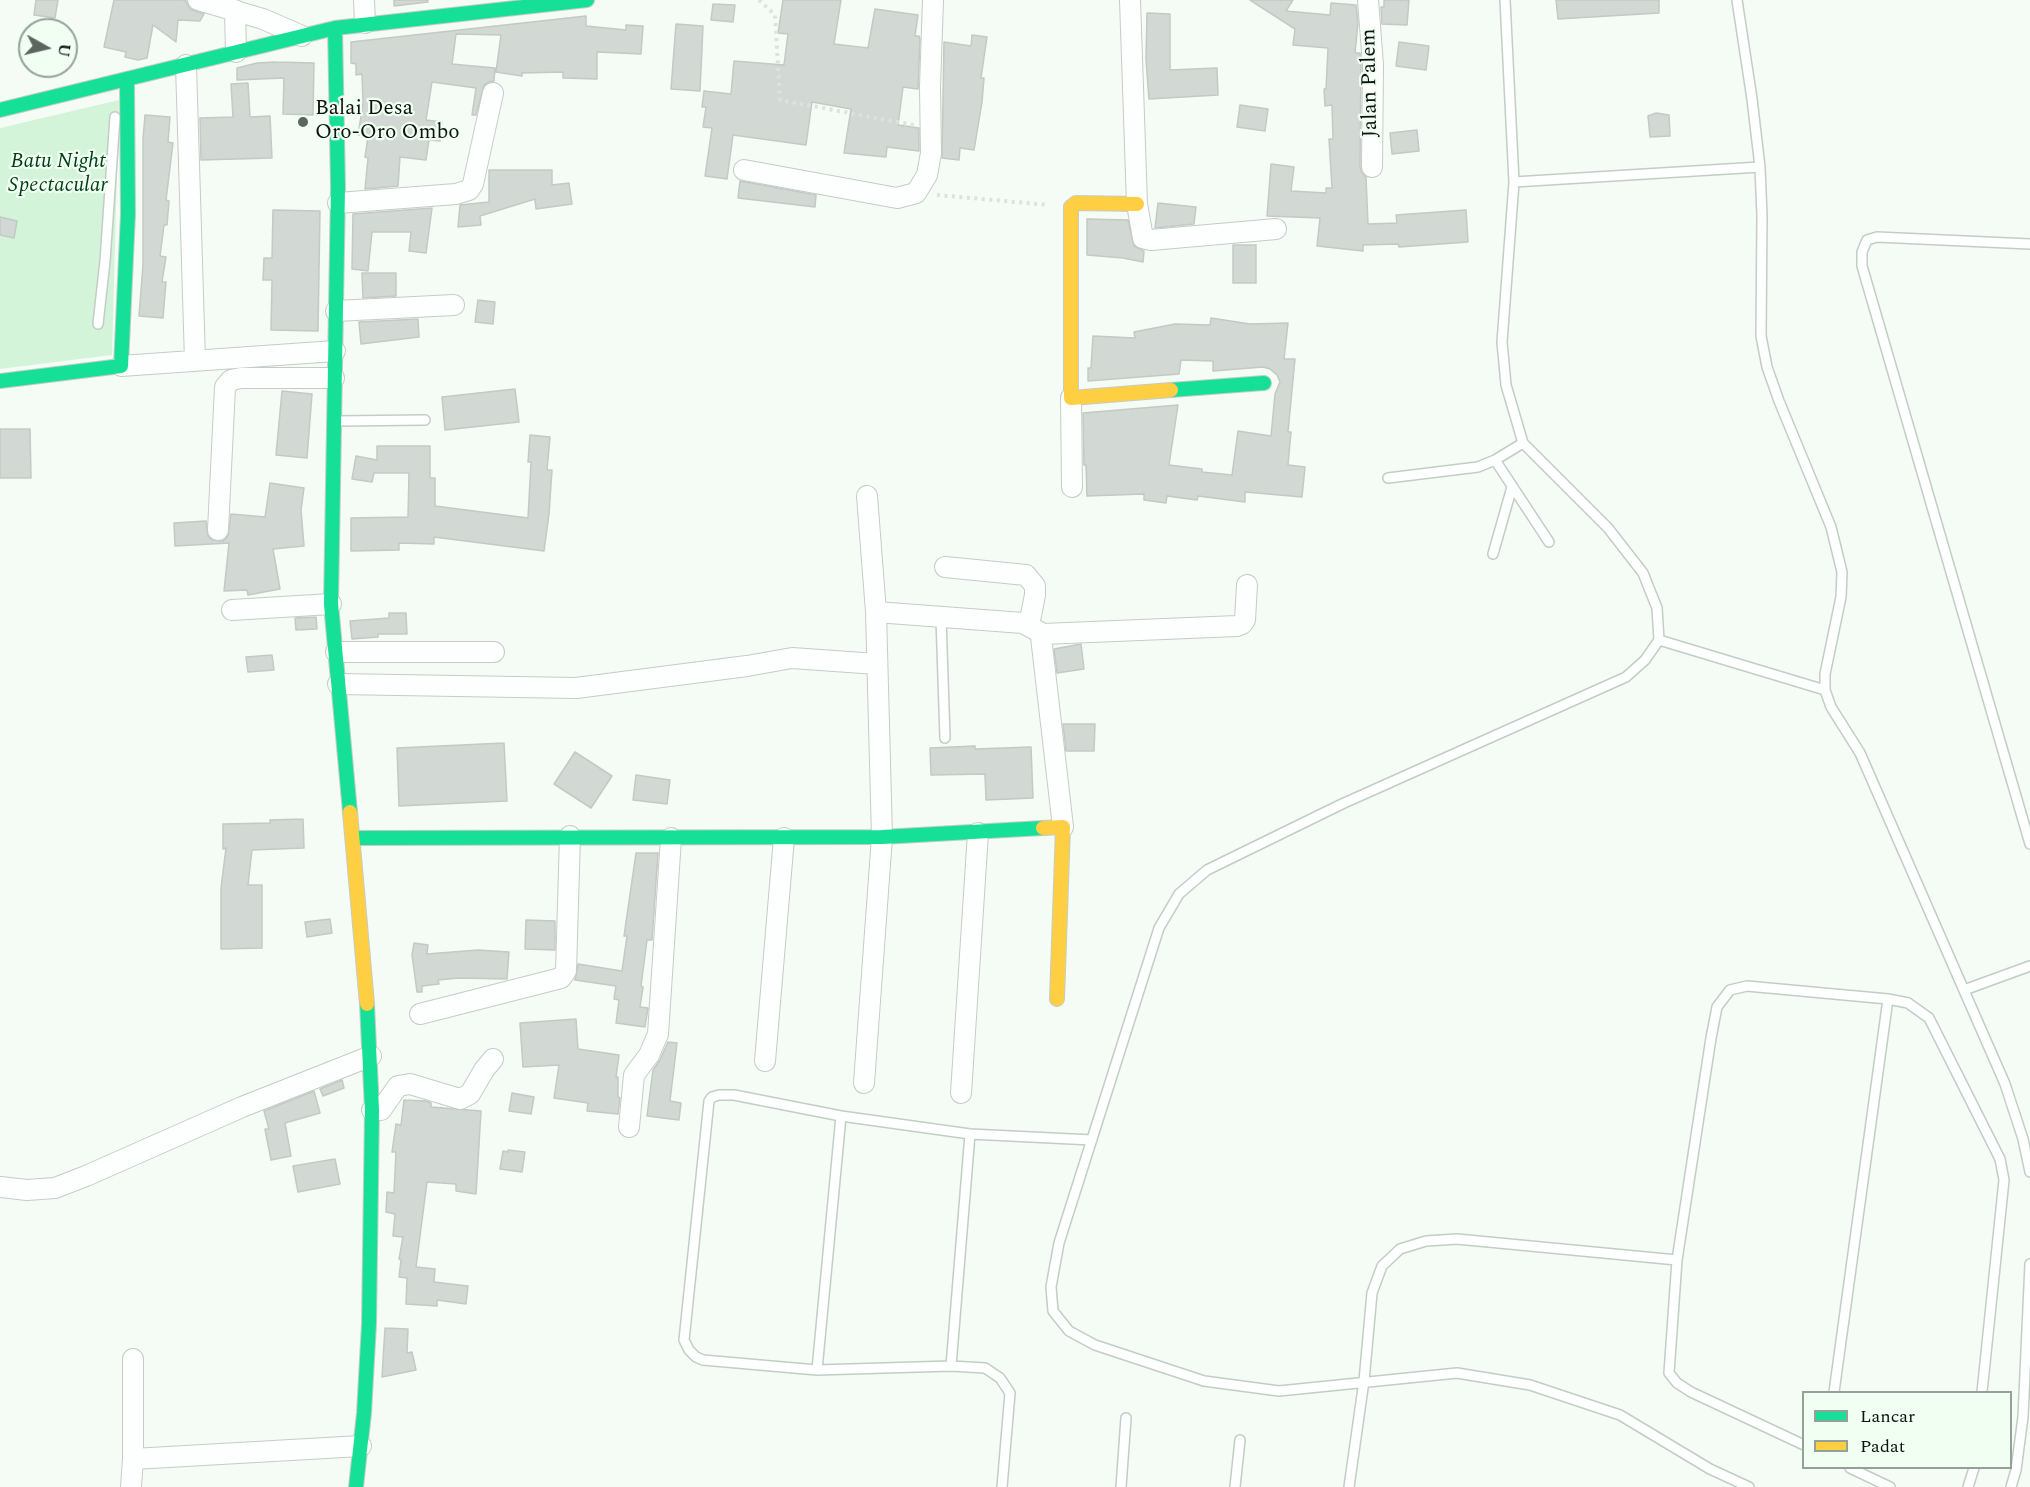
<!DOCTYPE html>
<style>
body{margin:0}
#map{position:relative;width:2030px;height:1487px;overflow:hidden;background:#f4fcf5;font-family:Spectral,serif}
canvas{display:block}
.legend{position:absolute;left:1802px;top:1391px;width:210px;height:78px;box-sizing:border-box;background:#f0fff2;border:2px solid #95a197;margin:0;padding:8px 10px;list-style:none;font-size:18px;color:#0c130e}
.legend li{display:flex;align-items:center;gap:12px;height:30px}
.legend b{width:30px;border:2px solid #95a197}
.north{position:absolute;left:18px;top:18px;width:60px;height:60px;box-sizing:border-box;background:#f0fff2;border:2px solid #95a197;border-radius:50%;rotate:98deg;font-size:16px;font-weight:700;line-height:24px;text-align:center;color:#0c130e}
.north::after{content:'';display:block;margin:auto;width:21px;height:27px;background:#5d655f;clip-path:polygon(50% 0,100% 100%,50% 72%,0 100%)}
</style>
<div id="map">
<canvas width="2030" height="1487"></canvas>
<ul class="legend">
<li><b style="height:8px;background:#16e098"></b>Lancar</li>
<li><b style="height:8px;background:#ffcf43"></b>Padat</li>
</ul>
<div class="north">U</div>
</div>
<script>
const ctx = document.querySelector('canvas').getContext('2d');
ctx.lineJoin = 'round';
function fill(path, color) { ctx.fillStyle = color; ctx.fill(path, 'evenodd'); }
const shape = rows => new Path2D(rows.map(r => 'M' + r).join(''));
function stroke(path, color, width, dash) { ctx.strokeStyle = color; ctx.lineWidth = width; ctx.lineCap = dash ? 'butt' : 'round'; ctx.setLineDash(dash || []); ctx.stroke(path); }
function drawText(font, color, halo, rows, align = 'center') {
  ctx.font = font + ' Spectral,serif'; ctx.lineWidth = 4.5; ctx.setLineDash([]); ctx.textBaseline = 'middle'; ctx.strokeStyle = halo; ctx.fillStyle = color; for (const [text, x, y, turn = 0] of rows) {
    ctx.save(); ctx.translate(x, y); ctx.rotate((+turn || 0) * Math.PI / 180); ctx.textAlign = isNaN(turn) ? turn : align; if (halo) ctx.strokeText(text, 0, 0); ctx.fillText(text, 0, 0); ctx.restore();
  }
}
fill(shape([
 [119,100,112,355,0,369,0,128]
]), '#d4f4da');
const building = shape([
 [36,0,58,0,55,18,34,15,36,0],
 [114,0,182,0,186,1,190,9,204,14,200,21,178,20,176,42,153,25,147,58,138,60,125,57,126,52,104,47,114,0],
 [394,0,428,0,428,2,394,6,394,0],
 [783,0,841,0,834,44,868,48,875,9,918,15,915,36,919,36,920,39,918,89,903,87,898,125,919,128,919,151,887,147,886,157,844,153,851,109,812,102,806,145,733,135,727,179,705,176,712,128,703,127,706,107,702,107,704,91,731,94,734,61,784,65,788,34,778,33,783,0],
 [1250,0,1293,0,1286,11,1330,15,1331,3,1356,5,1358,22,1355,53,1360,53,1361,65,1360,167,1362,173,1366,177,1368,224,1397,223,1396,215,1466,210,1468,242,1399,247,1398,244,1363,245,1363,251,1317,246,1320,218,1267,216,1271,164,1294,167,1291,191,1326,193,1326,188,1332,188,1329,139,1333,139,1332,105,1325,106,1324,89,1326,89,1328,48,1293,45,1295,29,1250,0],
 [1384,0,1409,0,1407,25,1382,24,1381,7,1384,7,1384,0],
 [1556,0,1659,0,1659,13,1558,19,1556,0],
 [713,4,735,5,733,22,711,20,713,4],
 [1147,13,1170,14,1170,70,1217,68,1218,95,1149,99,1146,59,1147,13],
 [586,16,586,26,626,30,626,25,643,26,641,54,597,52,597,79,563,78,563,72,522,73,522,76,496,72,501,35,456,34,452,64,495,68,494,81,489,82,484,85,476,115,472,115,476,88,432,82,426,120,442,122,440,141,429,140,426,160,400,157,398,186,365,189,368,158,365,157,368,136,358,135,363,103,362,74,356,75,356,64,351,63,351,42,586,16],
 [676,24,703,26,700,91,671,89,676,24],
 [972,35,987,37,981,78,984,78,982,102,974,150,960,148,959,160,942,158,944,42,971,46,972,35],
 [1399,42,1429,46,1426,70,1396,66,1399,42],
 [275,62,314,63,313,115,283,114,284,78,237,80,237,68,257,63,275,62],
 [248,83,250,117,270,116,272,158,201,160,200,118,233,117,231,84,248,83],
 [1240,105,1268,109,1265,131,1237,127,1240,105],
 [1656,113,1669,115,1670,136,1650,137,1648,116,1656,113],
 [145,115,170,117,168,142,173,143,166,200,169,201,167,225,164,225,160,256,166,257,162,282,166,282,163,318,139,316,143,265,143,139,145,115],
 [1417,130,1419,151,1392,154,1390,133,1417,130],
 [489,170,552,170,552,185,569,183,572,204,536,209,535,199,480,216,481,225,458,227,460,205,489,202,489,170],
 [740,181,816,195,815,207,738,198,740,181],
 [1158,203,1196,207,1194,224,1155,228,1158,203],
 [432,208,426,253,409,251,411,232,372,232,368,271,352,269,353,214,432,208],
 [273,210,320,211,318,331,271,330,272,280,263,280,264,258,272,258,273,210],
 [0,217,17,221,14,238,0,235,0,217],
 [1087,219,1128,220,1134,246,1144,251,1143,262,1123,258,1087,255,1087,219],
 [1233,245,1256,245,1256,283,1233,283,1233,245],
 [362,273,396,273,396,296,363,298,362,273],
 [478,300,495,302,493,324,475,322,478,300],
 [1211,318,1250,324,1288,323,1284,359,1295,359,1288,432,1291,432,1288,465,1305,467,1302,497,1245,492,1245,502,1198,496,1197,500,1167,496,1166,503,1144,500,1144,494,1087,496,1086,465,1084,465,1083,413,1178,405,1169,465,1202,469,1202,472,1232,475,1238,431,1271,436,1275,394,1280,382,1277,375,1270,369,1263,367,1213,371,1213,361,1181,360,1179,374,1088,381,1088,368,1091,368,1093,336,1135,338,1134,332,1175,324,1210,325,1211,318],
 [418,319,419,337,361,344,359,322,418,319],
 [515,389,519,422,445,430,442,397,515,389],
 [282,391,312,394,307,458,276,455,282,391],
 [0,429,30,429,31,478,0,478,0,429],
 [530,435,550,437,547,470,552,470,549,514,544,551,434,537,434,544,399,543,399,550,351,551,351,518,408,517,409,473,374,473,372,482,352,479,356,456,377,460,377,446,430,446,430,478,435,478,435,506,528,518,531,462,528,462,530,435],
 [270,483,304,488,301,510,304,546,273,549,280,589,248,595,247,590,224,591,229,543,175,546,174,523,206,521,208,536,212,540,223,541,228,536,231,514,265,517,270,483],
 [389,613,406,613,407,634,378,634,378,637,352,639,350,621,389,618,389,613],
 [316,617,317,629,296,630,295,618,316,617],
 [1081,644,1084,669,1057,673,1054,649,1081,644],
 [272,655,274,670,248,672,246,657,272,655],
 [1063,724,1095,724,1094,751,1066,751,1063,724],
 [504,743,507,801,399,806,397,748,504,743],
 [975,746,975,749,1031,747,1033,798,986,800,985,774,931,775,930,748,975,746],
 [575,752,612,776,591,808,554,784,575,752],
 [636,775,670,780,667,804,633,800,636,775],
 [303,819,304,848,252,850,248,885,262,885,262,948,221,949,221,888,226,848,223,849,223,824,270,823,270,820,303,819],
 [636,853,658,853,652,940,647,940,641,986,643,987,640,1007,648,1008,645,1027,616,1023,619,1000,614,999,616,986,575,980,578,964,622,971,627,936,624,936,636,853],
 [330,919,332,933,307,937,305,922,330,919],
 [526,920,555,921,555,950,525,949,526,920],
 [414,943,428,945,427,954,478,950,509,952,507,979,459,978,438,980,439,984,422,986,422,992,417,992,412,955,414,943],
 [576,1019,578,1049,619,1055,616,1077,618,1077,618,1097,620,1098,618,1114,587,1111,588,1103,554,1098,559,1065,523,1067,520,1023,576,1019],
 [668,1042,677,1043,670,1101,681,1103,679,1120,647,1116,653,1070,660,1060,668,1042],
 [342,1080,344,1088,323,1096,320,1089,342,1080],
 [314,1091,320,1113,285,1123,291,1156,271,1160,265,1129,269,1129,264,1111,314,1091],
 [512,1093,534,1097,531,1114,509,1111,512,1093],
 [404,1100,426,1101,431,1103,431,1107,481,1111,476,1194,456,1191,456,1184,427,1182,416,1267,435,1269,434,1282,468,1286,466,1304,437,1300,437,1306,406,1304,407,1278,399,1277,401,1260,399,1259,403,1237,393,1236,395,1214,386,1212,387,1192,394,1193,396,1152,392,1152,396,1124,401,1125,404,1100],
 [508,1150,525,1152,522,1172,500,1169,503,1151,508,1152,508,1150],
 [335,1159,340,1184,298,1192,293,1166,335,1159],
 [385,1328,408,1329,407,1353,412,1352,416,1370,382,1377,385,1328]
]);
fill(building, '#d2d8d3');
stroke(building, '#c3c9c4', 1.5);
const lane = shape([
 [1505,0,1514,182,1502,342,1506,385,1523,443,1608,528,1643,573,1657,608,1659,640,1645,660,1626,677,1342,804,1207,870,1179,894,1159,928,1059,1243,1051,1287,1053,1311,1069,1331,1095,1345,1204,1381,1279,1391,1457,1373,1530,1385,1620,1415,1710,1469,1749,1487],
 [1737,0,1752,99,1760,167,1762,216,1761,336,1767,367,1779,401,1831,527,1842,572,1841,597,1825,674,1825,690,1831,707,1860,753,2005,1084,2023,1139,2030,1172],
 [1514,182,1760,167],
 [2030,244,1877,237,1867,240,1862,252,1862,266,2030,844],
 [98,324,105,261,115,117],
 [338,421,425,420],
 [1495,460,1549,542],
 [1388,478,1478,467,1495,460,1523,443],
 [1493,554,1512,487],
 [941,618,945,738],
 [1659,640,1825,690],
 [1964,990,2030,966],
 [951,1366,970,1134],
 [817,1370,841,1116],
 [1834,1392,1888,999],
 [1804,1445,1691,1392,1677,1383,1669,1373,1677,1260,1711,1038,1717,1007,1730,990,1747,986,1888,999,1908,1003,1929,1018,2000,1159,2004,1180,1982,1392],
 [1850,1468,1890,1487],
 [1002,1487,1010,1393,1000,1378,985,1368,951,1366,817,1370,703,1360,696,1357,689,1350,684,1340,709,1101,712,1097,719,1095,734,1095,841,1116,970,1134,1092,1140],
 [1121,1487,1126,1418],
 [1235,1487,1240,1440],
 [1349,1487,1364,1381,1372,1293,1382,1266,1400,1249,1426,1241,1457,1239,1677,1260],
 [1968,1487,1974,1468],
 [2011,1487,2016,1470,2023,1417,2030,1264]
]);
const street = shape([
 [198,0,263,19,302,36],
 [364,0,365,23],
 [1130,0,1137,204,1143,238,1151,240,1276,229],
 [1368,0,1373,65,1372,167],
 [235,10,236,52],
 [186,65,195,361],
 [744,170,897,198,916,193,927,175,931,153,930,87,933,0],
 [338,203,456,194,469,190,473,184,493,93],
 [336,311,454,305],
 [121,366,335,351],
 [1071,398,1072,487],
 [867,496,876,612,1023,623,1043,634],
 [218,530,225,387,231,380,241,378,334,378],
 [945,567,1026,575,1035,586,1035,595,1029,625],
 [232,610,331,604],
 [336,652,494,652],
 [338,684,576,688,747,666,792,658,877,664],
 [1063,827,1041,637,1043,634,1237,626,1242,624,1245,620,1247,585],
 [420,1014,561,978,566,971,570,836],
 [765,1061,784,838],
 [864,1083,882,837,876,612],
 [961,1093,978,833],
 [372,1110,381,1110,398,1086,410,1084,460,1099,470,1094,484,1070,493,1059],
 [629,1127,634,1075,649,1055,658,1034,671,838],
 [0,1187,27,1190,55,1188,86,1176,242,1107,371,1056],
 [133,1459,361,1446],
 [131,1487,133,1459,133,1359]
]);
const fast = shape([
 [335,28,338,188,331,604,350,812],
 [0,110,335,28,587,0],
 [0,381,121,366,128,214,127,80],
 [1171,390,1264,383],
 [353,838,882,837,1043,828],
 [356,1487,364,1413,369,1324,372,1110,367,1004]
]);
const slow = shape([
 [1137,204,1076,203,1071,207,1071,398,1171,390],
 [350,812,367,1004],
 [1043,828,1063,827,1057,999]
]);
stroke(lane, '#c5ccc6', 12);
stroke(street, '#c5ccc6', 22);
stroke(fast, '#c5ccc6', 16);
stroke(slow, '#c5ccc6', 16);
stroke(shape([
 [759,0,775,15,780,100,914,125],
 [937,195,1049,205]
]), '#dfe1df', 4, [3, 4.5]);
stroke(lane, '#fdfffe', 9);
stroke(street, '#fdfffe', 20);
stroke(fast, '#16e098', 14);
stroke(slow, '#ffcf43', 14);
for (const [x, y, r, color] of [
 [303,122,6,"#5d655f"]
]) { const dot = new Path2D(); dot.arc(x, y, r, 0, 2 * Math.PI); ctx.fillStyle = color; ctx.fill(dot); stroke(dot, '#f0fff2', 2); }
drawText('21px', '#0c130e', '#f0fff2', [
 ["Jalan Palem",1371,83,-91]
]);
drawText('21px', '#0c130e', '#f0fff2', [
 ["Balai Desa",315,110],
 ["Oro-Oro Ombo",315,134]
], 'left');
drawText('italic 21px', '#003e16', '#f0fff2', [
 ["Batu Night",58,163],
 ["Spectacular",58,187]
]);
</script>
